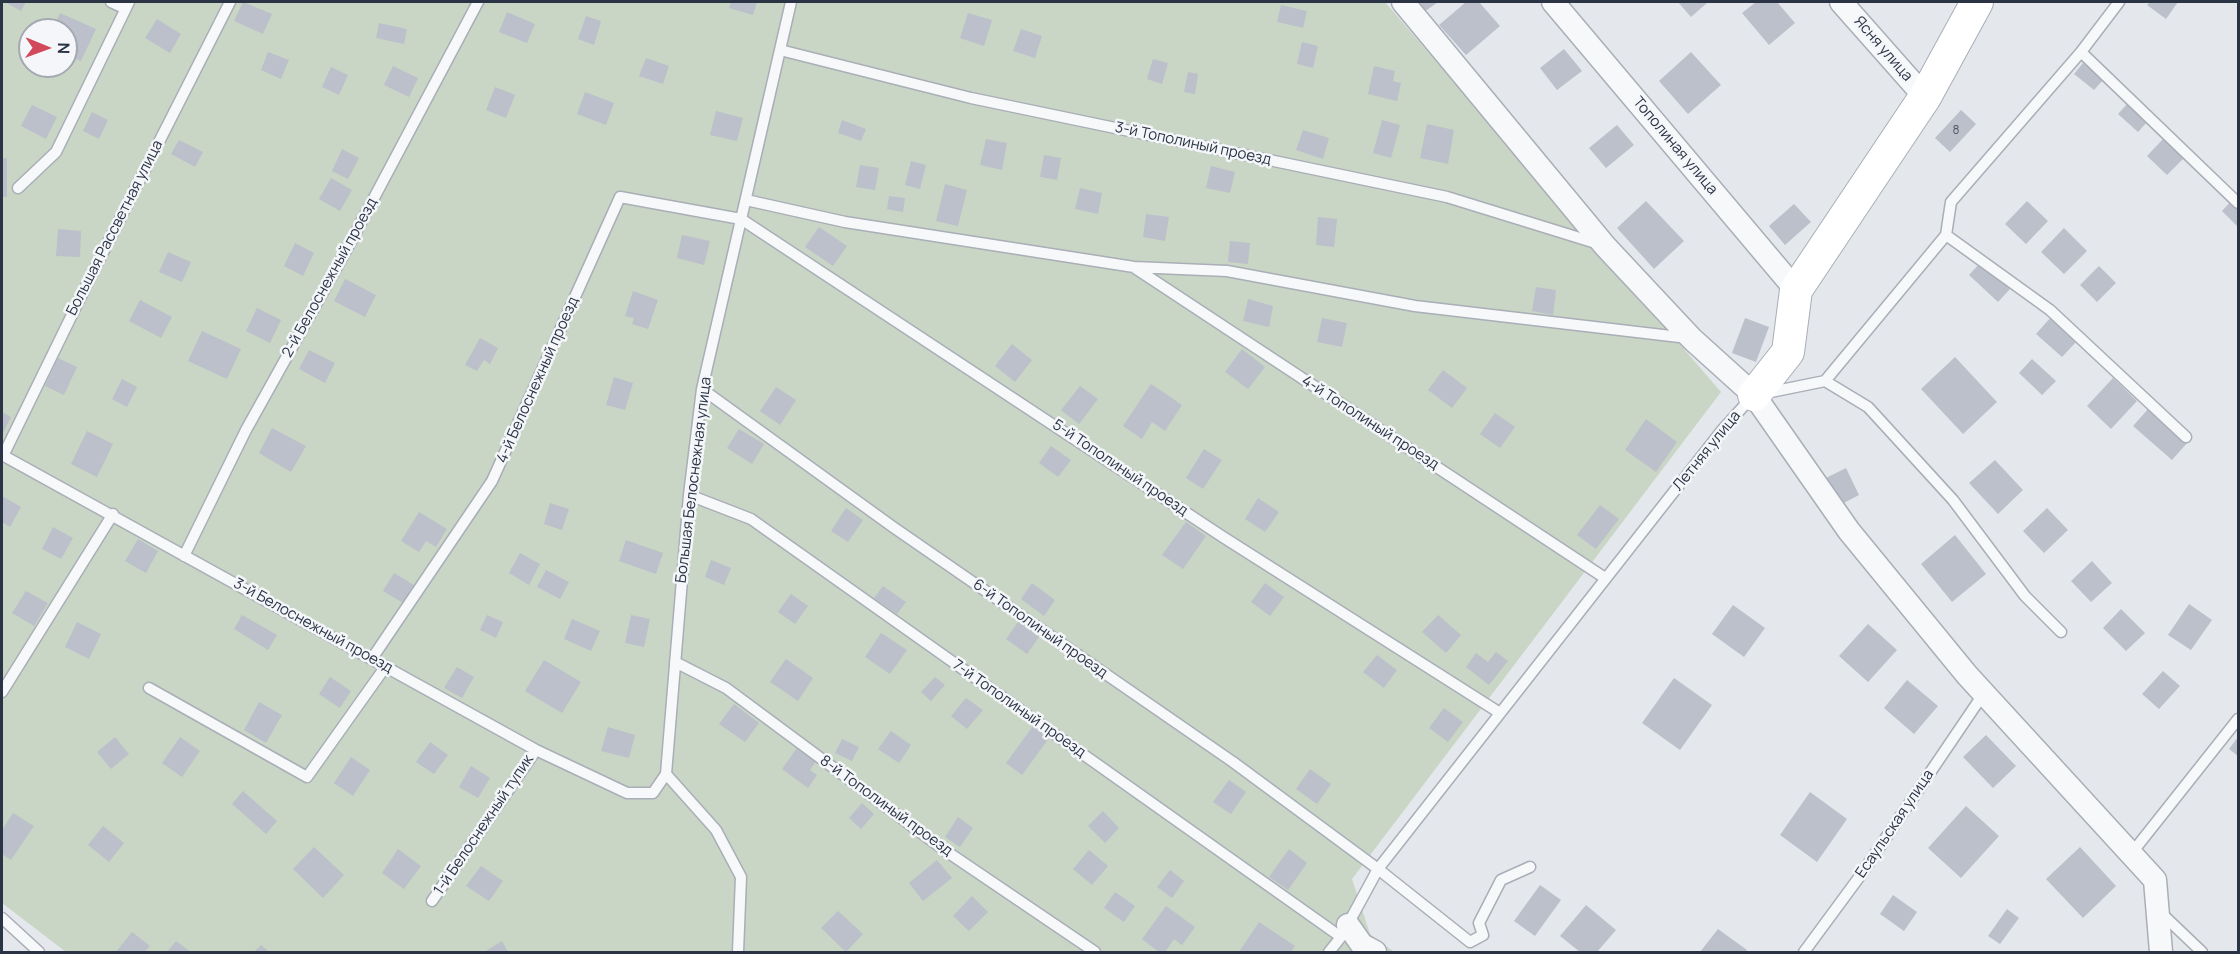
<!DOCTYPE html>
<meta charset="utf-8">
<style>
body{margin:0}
#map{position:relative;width:2240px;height:954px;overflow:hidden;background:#e4e7ec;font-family:Manrope,sans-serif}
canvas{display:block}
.frame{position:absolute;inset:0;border:3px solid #2b3445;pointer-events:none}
.north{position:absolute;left:18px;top:18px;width:60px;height:60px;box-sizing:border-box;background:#f4f6f9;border:2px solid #a4a8b1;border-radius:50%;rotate:91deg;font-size:16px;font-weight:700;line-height:24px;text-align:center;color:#2b3445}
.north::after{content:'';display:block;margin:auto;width:21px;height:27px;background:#d1495b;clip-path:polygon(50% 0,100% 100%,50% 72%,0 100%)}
</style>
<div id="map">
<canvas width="2240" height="954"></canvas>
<div class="frame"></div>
<div class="north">N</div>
</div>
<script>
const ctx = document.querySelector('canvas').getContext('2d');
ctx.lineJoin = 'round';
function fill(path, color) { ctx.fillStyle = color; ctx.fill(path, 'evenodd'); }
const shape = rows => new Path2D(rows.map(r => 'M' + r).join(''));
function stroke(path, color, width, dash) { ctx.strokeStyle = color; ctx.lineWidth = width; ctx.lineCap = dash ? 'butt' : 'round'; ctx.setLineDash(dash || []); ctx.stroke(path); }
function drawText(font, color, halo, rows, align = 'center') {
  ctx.font = font + ' Manrope,sans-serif'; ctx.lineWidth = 5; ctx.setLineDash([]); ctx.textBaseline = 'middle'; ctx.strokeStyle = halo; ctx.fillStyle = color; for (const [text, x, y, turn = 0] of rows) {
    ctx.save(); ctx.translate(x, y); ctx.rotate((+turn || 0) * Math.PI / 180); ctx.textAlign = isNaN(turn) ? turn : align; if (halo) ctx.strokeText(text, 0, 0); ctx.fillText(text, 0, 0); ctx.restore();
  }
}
fill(shape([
 [2,2,1385,2,1721,392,1352,879,1370,934,1394,952,66,952,2,903],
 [30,30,66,30,66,66,30,66]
]), '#c9d6c5');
fill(shape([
 [5,2,26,2,21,11],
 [243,2,272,14,263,34,234,21],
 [731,2,757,2,753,15,729,8],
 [1416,2,1438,2,1424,12],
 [1466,2,1479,2,1500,26,1466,55,1439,25],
 [1678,2,1708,2,1691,17],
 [1756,2,1777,2,1795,23,1769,45,1742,13],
 [2150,2,2178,2,2166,19,2147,5],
 [1281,5,1307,11,1303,28,1277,22],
 [507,12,535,24,527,43,499,32],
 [60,13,96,29,81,61,66,55,66,30,52,30],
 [968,13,992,20,984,46,960,38],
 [586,16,601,21,594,45,578,39],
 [157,19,181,34,170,53,145,38],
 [379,23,407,29,404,44,376,38],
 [1021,29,1042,36,1035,58,1013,51],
 [1302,42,1318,46,1313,68,1297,64],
 [1564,49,1582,71,1557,90,1540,68],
 [268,52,289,60,281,79,261,70],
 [1691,52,1721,85,1688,114,1659,81],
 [646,58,669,66,663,84,639,76],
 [1153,59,1168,63,1162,84,1147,79],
 [2083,63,2103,80,2094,90,2074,74],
 [393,66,418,78,409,97,384,85],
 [1374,66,1395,71,1393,81,1401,83,1397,101,1368,94],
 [331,67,348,75,339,95,322,87],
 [1188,72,1198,74,1195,94,1184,92],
 [495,87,515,95,506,118,486,110],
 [585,92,614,103,606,125,577,114],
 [2128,103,2148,121,2138,132,2118,114],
 [32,105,57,117,46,139,21,126],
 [1961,110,1976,124,1950,152,1935,138],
 [716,111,743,118,737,141,710,135],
 [92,112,108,120,99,139,83,131],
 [842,120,866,129,861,141,838,133],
 [1382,120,1400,125,1391,158,1373,153],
 [1427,124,1454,130,1448,164,1420,158],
 [1617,125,1634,145,1606,168,1589,148],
 [1303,130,1329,138,1323,159,1296,150],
 [2164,138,2184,158,2167,175,2147,156],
 [986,139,1007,143,1002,170,980,165],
 [179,140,203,152,195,167,171,154],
 [342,149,359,158,348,179,332,171],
 [1044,155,1061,158,1057,180,1040,177],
 [2,158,7,158,7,197,2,197],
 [911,161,926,165,920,189,905,185],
 [860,165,879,168,875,190,856,187],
 [1211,166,1235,172,1230,193,1206,188],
 [331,178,352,190,340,211,319,199],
 [945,184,967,190,958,226,936,221],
 [1080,188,1102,193,1098,214,1075,209],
 [889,196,905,198,903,212,887,209],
 [2232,200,2238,207,2238,227,2222,211],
 [1646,201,1684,241,1654,269,1617,228],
 [2027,201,2048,221,2026,244,2005,224],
 [1794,204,1811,222,1785,245,1769,226],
 [1146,214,1169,217,1165,241,1143,237],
 [1318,217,1337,219,1334,247,1316,245],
 [819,227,847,246,833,266,805,247],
 [2064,228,2087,251,2064,274,2041,252],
 [58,229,81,231,80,257,56,256],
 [682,235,710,241,704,265,677,258],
 [1230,241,1250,243,1248,264,1228,262],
 [295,243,314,253,303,276,284,266],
 [168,252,191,262,182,282,159,272],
 [1981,262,2010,289,1998,302,1969,275],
 [2099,266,2116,283,2097,302,2080,285],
 [345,279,376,295,365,317,334,301],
 [1536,287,1556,290,1553,315,1532,311],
 [633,291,658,300,648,329,632,324,634,318,625,316],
 [1248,299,1273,306,1269,327,1243,321],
 [140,300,172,317,161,338,129,321],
 [257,308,281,320,270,343,246,331],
 [2051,317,2077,341,2062,357,2036,334],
 [1322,318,1347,323,1342,347,1317,342],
 [1745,318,1769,327,1756,362,1732,353],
 [202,331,241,349,227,379,188,361],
 [480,338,498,348,490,364,484,360,477,371,465,365],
 [1012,344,1032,360,1015,382,995,366],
 [1242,349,1265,367,1248,389,1225,372],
 [309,350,335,363,325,383,299,369],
 [1955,357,1997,402,1963,434,1921,389],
 [58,358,77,367,64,395,45,386],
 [2032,359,2056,381,2042,395,2019,373],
 [1443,370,1467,388,1452,408,1428,390],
 [614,377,633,383,625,410,606,405],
 [2113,378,2137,401,2111,429,2087,406],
 [122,379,137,387,127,407,112,399],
 [1151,384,1182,405,1165,431,1152,422,1142,439,1123,426],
 [1080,386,1098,399,1079,424,1061,410],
 [776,387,796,400,780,425,760,411],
 [2149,408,2188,442,2172,460,2133,426],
 [2,412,11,417,2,435],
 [1495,413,1515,427,1500,448,1480,434],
 [1646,419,1677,442,1656,472,1625,450],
 [272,428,306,446,291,472,259,453],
 [739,429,764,444,752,464,727,448],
 [87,431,113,444,97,477,71,464],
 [1051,446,1071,460,1058,477,1039,463],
 [1204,449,1222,460,1203,489,1186,478],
 [1995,460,2023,490,1998,514,1969,483],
 [1846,468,1859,495,1840,505,1826,478],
 [2,496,21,507,10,527,2,522],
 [1258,498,1279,512,1265,532,1245,519],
 [550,503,569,509,562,530,544,524],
 [1600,505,1619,519,1596,549,1577,535],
 [846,508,863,520,848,542,831,531],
 [2047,508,2068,530,2044,553,2023,531],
 [419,512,447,529,436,547,426,541,419,552,401,541],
 [1186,522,1206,536,1183,569,1162,555],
 [53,527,73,538,61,559,42,549],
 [1955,535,1986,574,1952,602,1921,564],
 [138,539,158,551,146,573,125,561],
 [626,540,663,553,656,574,619,561],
 [520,553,540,564,529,585,509,573],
 [711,560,731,568,724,585,705,577],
 [2092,561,2112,583,2091,602,2071,581],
 [546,570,569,582,560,599,537,587],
 [394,573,414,585,403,603,383,591],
 [1032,583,1055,600,1044,616,1021,599],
 [1265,583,1284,597,1270,616,1251,602],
 [883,586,906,602,897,614,874,598],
 [26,591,48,603,34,626,12,613],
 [791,594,808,606,795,624,778,612],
 [2189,604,2212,620,2191,650,2168,635],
 [1733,605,1765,628,1744,657,1712,634],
 [2121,609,2145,633,2126,651,2103,628],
 [242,615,277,635,268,650,234,629],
 [487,615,503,622,496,638,480,630],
 [631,615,650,619,644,647,625,643],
 [1438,615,1461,635,1446,653,1422,632],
 [572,619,600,631,591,651,564,639],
 [77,622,101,634,89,659,65,647],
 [1018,622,1039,637,1027,654,1006,639],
 [1868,624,1897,650,1868,682,1839,656],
 [881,633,907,650,890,674,865,657],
 [1496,652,1508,661,1489,685,1466,667,1476,653,1488,662],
 [1377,655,1397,670,1384,688,1363,672],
 [786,659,813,678,798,701,770,682],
 [544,660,581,682,562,713,525,691],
 [457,667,474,677,462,698,444,688],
 [2163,671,2180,686,2159,709,2142,694],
 [330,677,351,691,340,708,319,694],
 [935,677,945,685,931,701,921,692],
 [1674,678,1712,705,1680,750,1642,723],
 [1907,680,1938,706,1914,734,1884,708],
 [966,698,983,710,967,729,951,716],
 [259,702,282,715,266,743,244,730],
 [734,704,759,723,745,742,719,724],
 [1444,708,1463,722,1448,742,1429,728],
 [1033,726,1049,738,1022,775,1006,763],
 [608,727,635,735,629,758,601,751],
 [891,731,911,745,899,763,878,749],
 [1986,735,2016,766,1993,788,1963,757],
 [115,737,129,754,111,769,97,752],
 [180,737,200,751,182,777,162,763],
 [2238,737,2238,756,2229,749],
 [842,739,859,747,852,761,835,753],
 [430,742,448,755,434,774,416,762],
 [799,745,818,758,810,770,817,775,808,788,782,769],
 [351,757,370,770,353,796,334,783],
 [471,766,490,778,478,798,459,787],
 [1310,769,1331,784,1317,804,1296,789],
 [1229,780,1246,792,1231,814,1213,802],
 [243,791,277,821,266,834,232,804],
 [1810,792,1847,819,1817,862,1780,835],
 [862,803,874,814,861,829,849,818],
 [1966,806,1999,836,1961,878,1928,848],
 [1103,811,1119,828,1105,843,1088,826],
 [13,813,34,826,11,860,2,854,2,830],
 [958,817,973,828,960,847,945,837],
 [103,826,124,843,109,862,88,845],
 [314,847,344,875,323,898,293,869],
 [2080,847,2116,886,2083,918,2046,879],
 [398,849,421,866,404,889,382,873],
 [1289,849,1307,863,1288,890,1269,877],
 [1089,850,1108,866,1092,885,1073,869],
 [937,860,952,878,923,901,909,883],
 [481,866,503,881,489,901,466,886],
 [1170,870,1184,881,1172,898,1157,887],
 [1540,885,1561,900,1535,936,1514,921],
 [1115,892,1135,906,1124,922,1104,908],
 [1893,895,1917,912,1904,931,1880,914],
 [972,896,988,912,969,931,953,916],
 [1586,905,1616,930,1597,952,1580,952,1560,936],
 [1166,906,1195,927,1182,945,1174,939,1165,952,1159,952,1142,939],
 [2007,909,2019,918,2000,944,1988,936],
 [838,911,863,934,846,952,821,928],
 [1259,922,1295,946,1291,952,1239,952],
 [1718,929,1747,950,1745,952,1700,952],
 [132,932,150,946,144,952,116,952],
 [176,941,191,952,167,952],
 [502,941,508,952,487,952,486,951],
 [261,945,269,952,254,952]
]), '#bbc0ca');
const lane = shape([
 [111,2,124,8],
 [780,50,971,98,1447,197,1599,244],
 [2081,52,2238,203],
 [18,188,56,152,129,2],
 [746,200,845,222,1134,267,1227,271,1415,306,1688,338],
 [1946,235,2050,310,2186,437],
 [1135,268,1605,578],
 [1825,381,1868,407,1953,500,2025,596,2061,632],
 [702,389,893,527,1233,762,1378,869,1470,942,1483,935,1479,923,1501,880,1530,867],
 [1766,393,1825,381,1946,235,1951,202,2081,52,2119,2],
 [2,455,536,750,627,793,653,793,666,774,689,495,702,389,791,2],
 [3,456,88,282,230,2],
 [689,495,751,519,1341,937],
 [184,556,246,430,349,245,478,2],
 [373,657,492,481,620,197,741,219,1223,537,1500,713],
 [675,662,726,688,943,849,1095,952],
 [149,688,307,777,386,666],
 [2,692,113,514],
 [666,774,716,830,741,877,738,952],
 [2131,854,2238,719],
 [432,901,536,750],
 [2159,911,2202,952],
 [2,918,39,952],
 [1329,952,1341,937,1378,869,1723,429,1751,398],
 [1804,952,1860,876,1984,693]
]);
const street = shape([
 [1403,2,1605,246,1692,339,1754,395,1849,531,1967,675,2155,880,2161,952],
 [1553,2,1796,290],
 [1841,2,1925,97],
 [1348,925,1362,945,1375,952]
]);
const secondary = shape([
 [1754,395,1788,352,1796,290,1925,97,1977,2]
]);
stroke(lane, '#a9aeb7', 13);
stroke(street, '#a9aeb7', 25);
stroke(secondary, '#a9aeb7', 34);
stroke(lane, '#f7f8fa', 10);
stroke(street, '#f7f8fa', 22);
stroke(secondary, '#fff', 32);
drawText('12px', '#4f5766', null, [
 ["8",1956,131]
]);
drawText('15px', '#2b3445', '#f4f6f9', [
 ["Ясня улица",1883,49,49],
 ["3-й Тополиный проезд",1193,144,12],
 ["Тополиная улица",1675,146,50],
 ["Большая Рассветная улица",115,228,-63],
 ["2-й Белоснежный проезд",330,278,-61],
 ["4-й Белоснежный проезд",538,380,-66],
 ["4-й Тополиный проезд",1370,423,33],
 ["Летняя улица",1707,451,-51],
 ["5-й Тополиный проезд",1120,468,34],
 ["Большая Белоснежная улица",694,480,-83],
 ["3-й Белоснежный проезд",313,626,29],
 ["6-й Тополиный проезд",1040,629,35],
 ["7-й Тополиный проезд",1019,709,35],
 ["8-й Тополиный проезд",886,806,36],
 ["Есаульская улица",1895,824,-56],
 ["1-й Белоснежный тупик",484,825,-56]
]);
</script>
